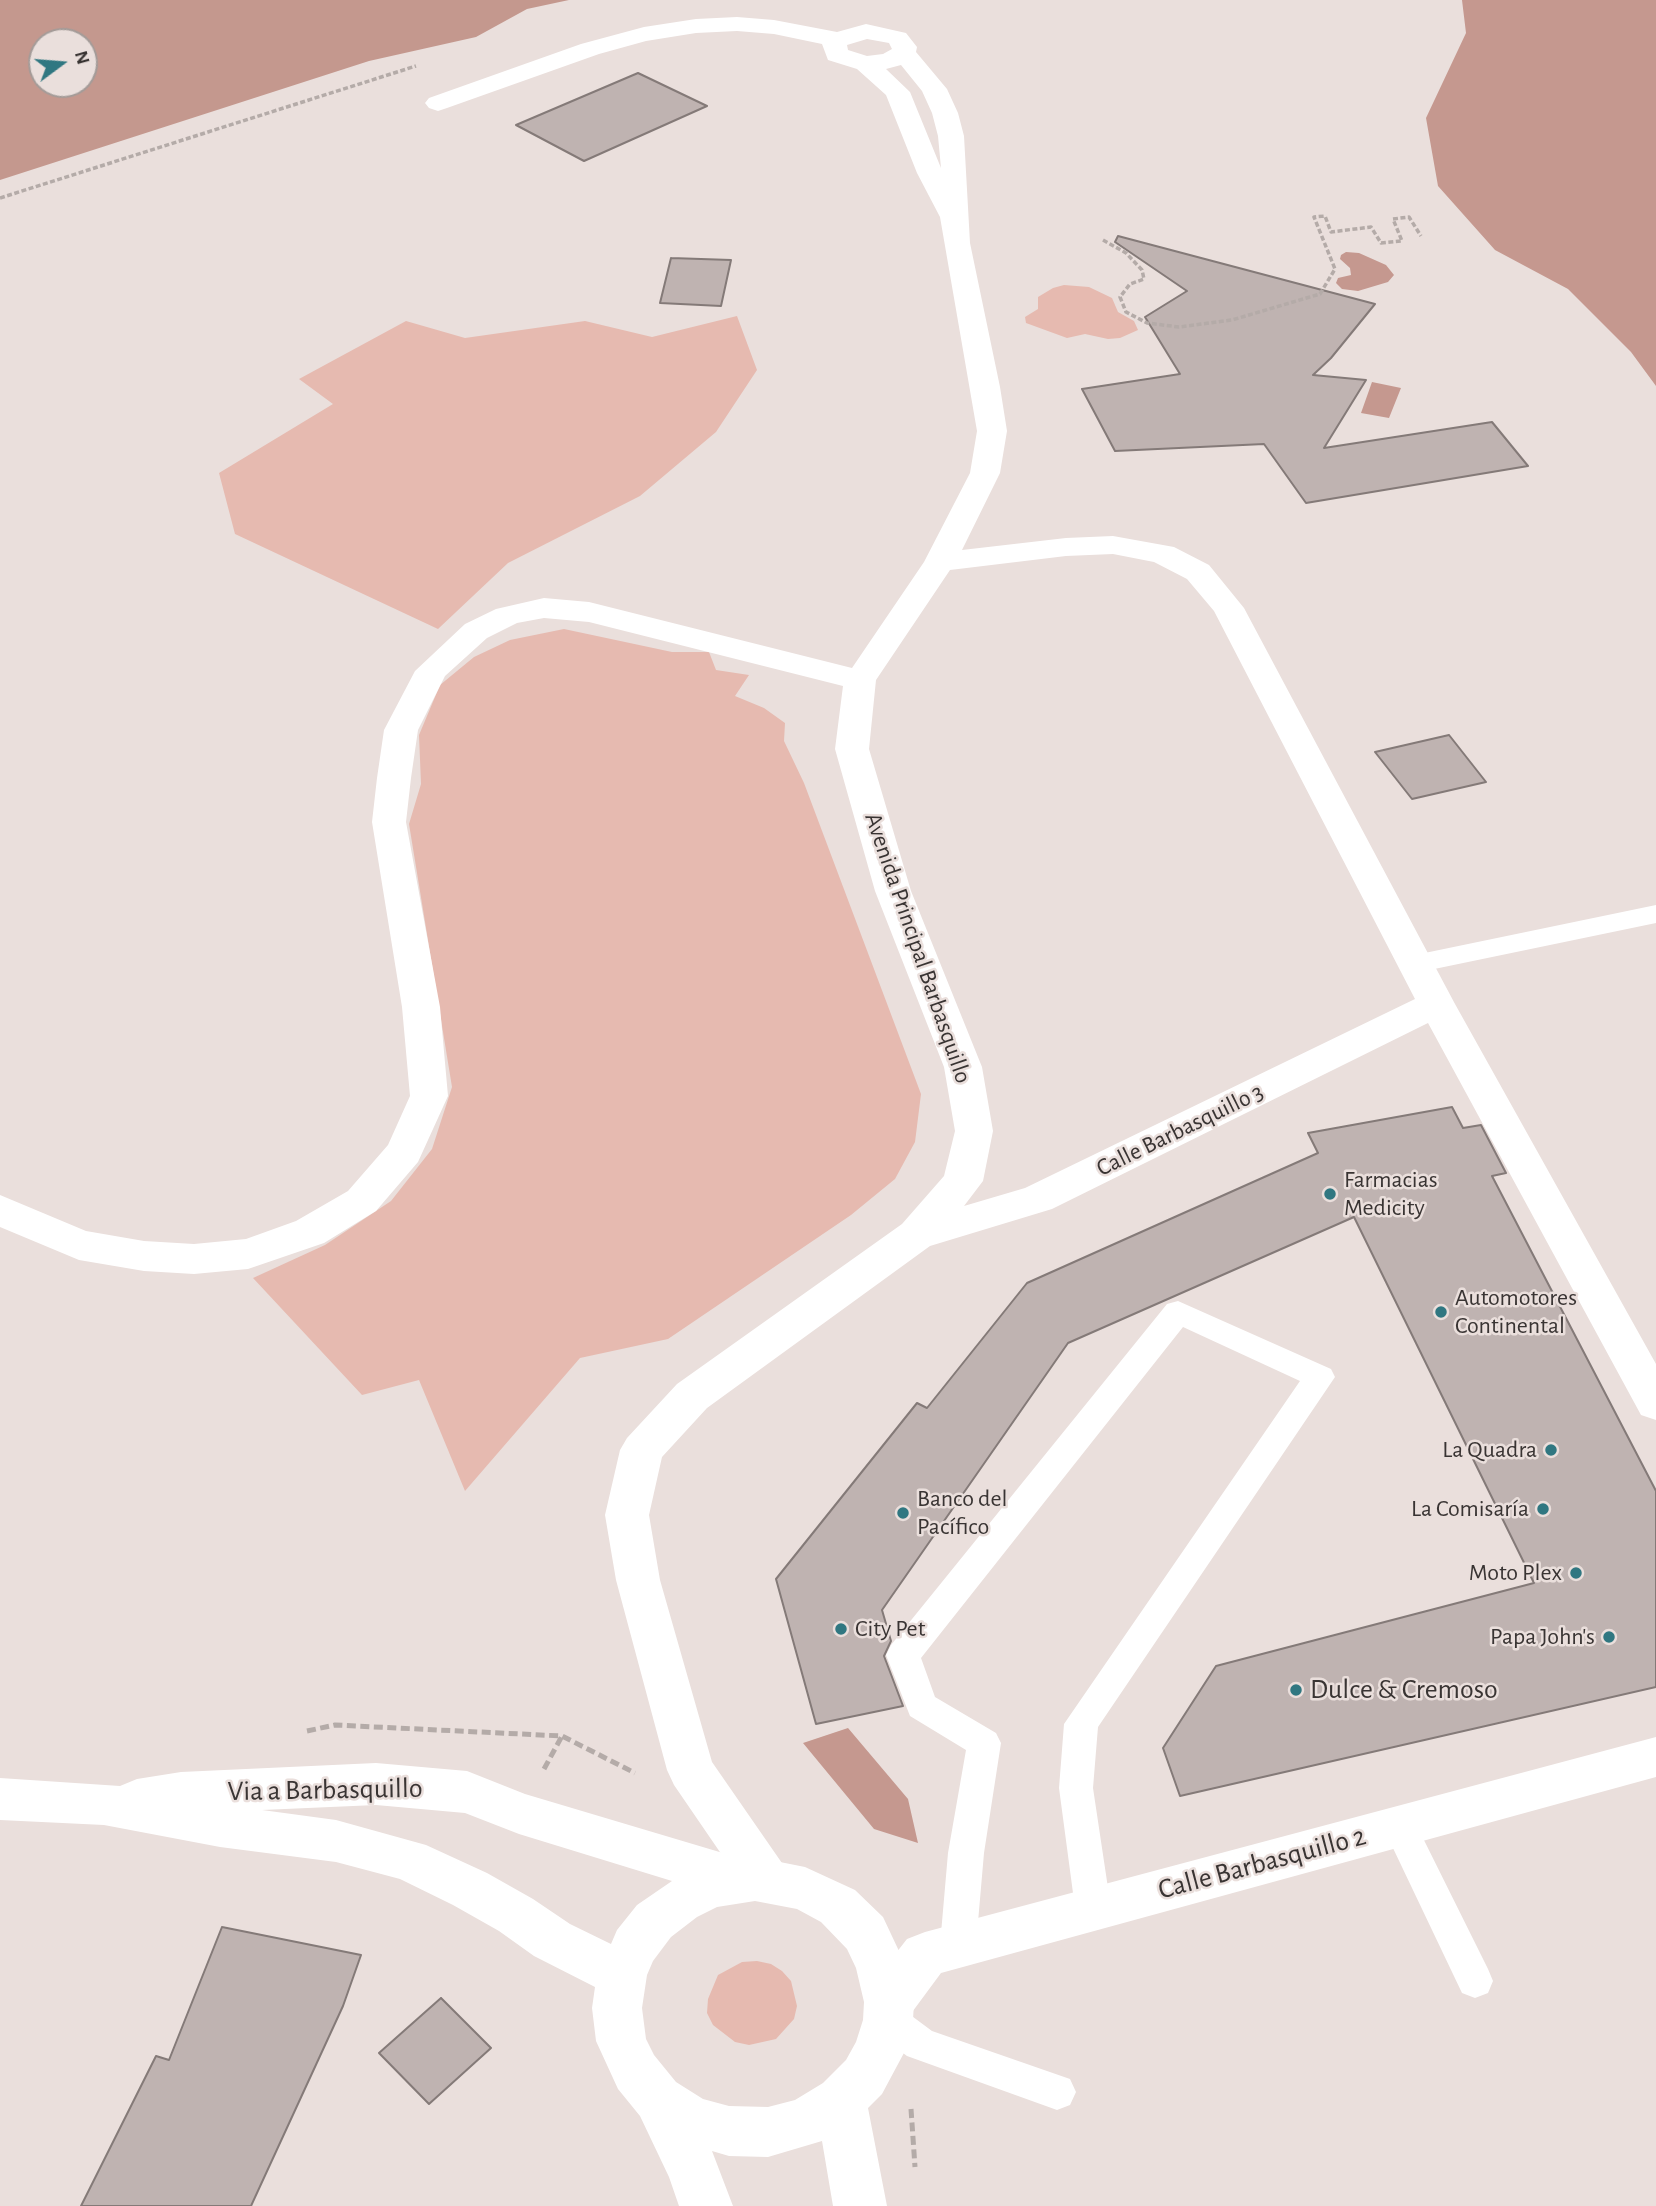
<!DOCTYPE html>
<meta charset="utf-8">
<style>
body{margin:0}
#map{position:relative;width:1656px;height:2206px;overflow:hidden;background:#eadfdc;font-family:"Alegreya Sans",sans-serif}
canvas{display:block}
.north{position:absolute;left:28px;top:28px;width:70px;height:70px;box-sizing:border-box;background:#eadfdc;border:2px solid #a39b98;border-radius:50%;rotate:74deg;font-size:19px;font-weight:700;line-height:28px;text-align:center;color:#393433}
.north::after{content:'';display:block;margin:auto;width:24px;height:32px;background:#307781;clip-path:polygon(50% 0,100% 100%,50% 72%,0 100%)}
</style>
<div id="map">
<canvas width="1656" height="2206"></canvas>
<div class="north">N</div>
</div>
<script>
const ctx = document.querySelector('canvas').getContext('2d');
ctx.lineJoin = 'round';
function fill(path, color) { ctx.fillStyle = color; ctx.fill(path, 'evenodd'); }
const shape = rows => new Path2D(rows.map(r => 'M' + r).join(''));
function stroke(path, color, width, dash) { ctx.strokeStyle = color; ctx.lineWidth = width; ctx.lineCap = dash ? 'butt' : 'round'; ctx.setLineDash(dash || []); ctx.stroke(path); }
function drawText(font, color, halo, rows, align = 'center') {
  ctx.font = font + ' "Alegreya Sans",sans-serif'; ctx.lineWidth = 5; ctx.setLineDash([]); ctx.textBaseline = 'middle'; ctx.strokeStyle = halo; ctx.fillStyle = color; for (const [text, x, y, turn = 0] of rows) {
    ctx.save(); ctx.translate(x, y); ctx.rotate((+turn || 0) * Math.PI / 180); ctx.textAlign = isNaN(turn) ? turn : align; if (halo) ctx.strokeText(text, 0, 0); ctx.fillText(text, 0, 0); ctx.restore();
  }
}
fill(shape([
 [1064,285,1089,287,1112,298,1118,312,1134,321,1138,330,1120,338,1108,339,1085,334,1067,338,1026,323,1025,317,1038,309,1038,297,1053,288],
 [737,316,757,370,716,432,640,496,508,563,438,629,235,534,219,473,333,404,299,379,406,321,465,338,585,321,652,337],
 [564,629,672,652,709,652,716,670,749,675,735,696,764,708,785,723,784,741,804,783,921,1094,915,1142,895,1179,851,1215,668,1339,580,1358,465,1491,419,1380,362,1395,253,1278,325,1245,391,1201,432,1149,452,1087,409,824,421,784,419,735,440,685,474,657,510,640],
 [757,1961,771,1964,782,1971,791,1981,797,2006,794,2019,776,2039,749,2045,735,2042,713,2025,707,2013,708,1999,718,1975,742,1962]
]), '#e6bab0');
fill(shape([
 [0,0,569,0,527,9,476,37,369,61,0,180],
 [42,42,84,42,84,84,42,84]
]), '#c4988e');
fill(shape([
 [1462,0,1656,0,1656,386,1631,352,1568,289,1495,250,1438,186,1426,118,1466,33],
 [1346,252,1359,253,1386,265,1394,275,1388,282,1358,291,1342,289,1336,283,1338,278,1351,275,1350,268,1340,259,1341,255],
 [1372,382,1401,388,1389,418,1361,413],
 [848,1728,908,1799,918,1843,874,1829,803,1743]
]), '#c5988f');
const building = shape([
 [638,73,707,106,584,161,516,125,638,73],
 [1118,236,1375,304,1331,358,1313,375,1366,380,1324,448,1492,422,1528,466,1306,503,1264,444,1115,451,1082,389,1180,374,1145,317,1187,291,1115,242,1118,236],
 [671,258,731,260,721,306,660,303,671,258],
 [1449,735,1486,782,1412,799,1375,752,1449,735],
 [1452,1107,1463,1128,1481,1125,1506,1173,1492,1176,1656,1491,1656,1687,1180,1796,1163,1748,1216,1666,1534,1583,1354,1217,1068,1343,882,1610,891,1641,884,1656,903,1706,816,1724,776,1579,917,1403,927,1408,1027,1283,1318,1153,1308,1133,1452,1107],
 [222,1927,361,1955,343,2006,251,2206,81,2206,156,2056,169,2060,222,1927],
 [441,1998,491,2048,429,2104,379,2053,441,1998]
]);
fill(building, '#bfb3b1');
stroke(building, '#847a78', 2);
stroke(shape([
 [0,198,416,66],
 [1103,240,1126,253,1142,270,1144,279,1130,284,1120,297,1126,312,1147,323,1179,327,1232,320,1320,294,1335,269,1314,217,1325,216,1331,232,1371,227,1381,243,1402,241,1393,219,1409,217,1421,236]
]), '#b4aba8', 3.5, [5, 2.5]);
stroke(shape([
 [307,1731,335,1725,562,1736,635,1773],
 [544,1769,562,1736],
 [911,2109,915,2167]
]), '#b4aba8', 5, [9, 4.5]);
fill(shape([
 [1656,905,1656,923,1415,973,1406,970,1402,964,1406,958,1415,955,1656,905],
 [1178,1301,1331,1369,1335,1377,1098,1727,1093,1788,1111,1908,1106,1919,1093,1924,1080,1919,1075,1908,1059,1788,1064,1724,1300,1381,1183,1327,921,1658,935,1697,996,1733,1001,1743,984,1853,976,1945,971,1957,958,1961,945,1957,940,1945,948,1853,966,1750,910,1716,886,1655,891,1645,1167,1304,1178,1301],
 [1399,1810,1411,1814,1488,1969,1493,1981,1488,1993,1475,1998,1462,1993,1382,1825,1387,1814,1399,1810],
 [888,2003,901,2008,932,2031,1070,2079,1076,2092,1070,2105,1057,2110,907,2056,875,2032,870,2020,875,2008,888,2003]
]), '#fff');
fill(shape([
 [737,17,774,20,837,32,866,24,906,33,917,47,916,52,947,89,958,113,964,136,970,243,1000,387,1007,431,1000,473,962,550,1066,538,1113,536,1174,547,1209,565,1244,608,1455,1004,1656,1364,1656,1420,1641,1415,1428,1023,1052,1209,930,1246,707,1408,662,1457,649,1515,660,1580,712,1762,784,1866,791,1881,784,1896,767,1903,750,1896,674,1785,667,1770,616,1580,605,1515,620,1450,627,1438,677,1384,902,1224,944,1176,955,1131,944,1067,875,891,835,749,843,686,589,622,544,618,517,623,487,638,445,676,418,730,411,778,406,822,440,1007,448,1096,418,1162,376,1211,324,1243,248,1269,194,1274,144,1271,79,1260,0,1227,0,1195,86,1231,144,1241,194,1244,246,1239,296,1221,348,1191,388,1145,410,1096,402,1007,372,822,377,778,384,730,415,671,465,624,496,609,544,598,589,602,852,668,924,562,970,473,977,431,940,217,917,173,886,95,857,69,828,60,822,44,774,34,737,31,696,33,646,41,599,54,447,108,438,111,429,108,425,103,429,98,581,44,644,27,696,19,737,17],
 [867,39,889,43,892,49,883,54,867,56,848,50,847,45,867,39],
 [901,65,922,91,932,113,938,136,941,168,910,92,886,69,901,65],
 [1113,554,1154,562,1187,579,1214,611,1415,999,1025,1188,964,1206,983,1181,993,1131,982,1067,911,891,869,749,876,680,950,570,1066,556,1113,554],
 [1656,1737,1656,1777,941,1973,907,2019,889,2025,871,2019,864,2002,871,1985,907,1939,925,1932,1656,1737]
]), '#fff');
fill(shape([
 [376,1763,467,1771,525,1794,743,1859,755,1857,805,1867,855,1890,883,1917,906,1966,914,2002,913,2020,905,2051,882,2094,868,2108,887,2206,833,2206,822,2141,768,2157,729,2156,712,2151,733,2206,679,2206,669,2177,640,2116,618,2089,596,2041,592,2008,595,1987,534,1956,499,1931,453,1905,400,1879,336,1862,220,1847,104,1825,0,1820,0,1778,120,1786,137,1779,181,1772,376,1763],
 [376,1805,465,1813,519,1834,672,1881,637,1905,617,1930,611,1944,570,1924,533,1899,487,1873,426,1845,336,1820,262,1810,376,1805],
 [755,1901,797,1909,821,1922,847,1949,856,1968,864,2002,863,2020,856,2042,846,2060,823,2083,795,2100,768,2107,729,2106,703,2099,676,2082,654,2055,646,2039,642,2008,647,1975,653,1961,671,1937,697,1917,717,1907,755,1901]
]), '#fff');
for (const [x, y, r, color] of [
 [1330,1194,7,"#307781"],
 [1441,1312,7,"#307781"],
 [1551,1450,7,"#307781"],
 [1543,1509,7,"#307781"],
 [903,1513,7,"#307781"],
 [1576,1573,7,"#307781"],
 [841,1629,7,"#307781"],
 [1609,1637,7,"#307781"],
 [1296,1690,7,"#307781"]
]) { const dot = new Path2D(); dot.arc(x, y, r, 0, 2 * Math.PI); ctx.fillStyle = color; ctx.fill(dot); stroke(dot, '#eadfdc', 2.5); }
drawText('24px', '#393433', '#eadfdc', [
 ["Avenida Principal Barbasquillo",918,948,71],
 ["Calle Barbasquillo 3",1180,1130,-26]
]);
drawText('24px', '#393433', '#eadfdc', [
 ["Farmacias",1344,1180],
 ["Medicity",1344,1208],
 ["Automotores",1455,1298],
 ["Continental",1455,1326],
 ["La Quadra",1537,1450,"right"],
 ["Banco del",917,1499],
 ["Pacífico",917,1527],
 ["La Comisaría",1529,1509,"right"],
 ["Moto Plex",1562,1573,"right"],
 ["City Pet",855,1629],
 ["Papa John's",1595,1637,"right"]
], 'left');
drawText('28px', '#393433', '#eadfdc', [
 ["Dulce & Cremoso",1310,1690]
], 'left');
drawText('28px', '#393433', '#eadfdc', [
 ["Via a Barbasquillo",325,1790,-1],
 ["Calle Barbasquillo 2",1262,1863,-15]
]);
</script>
